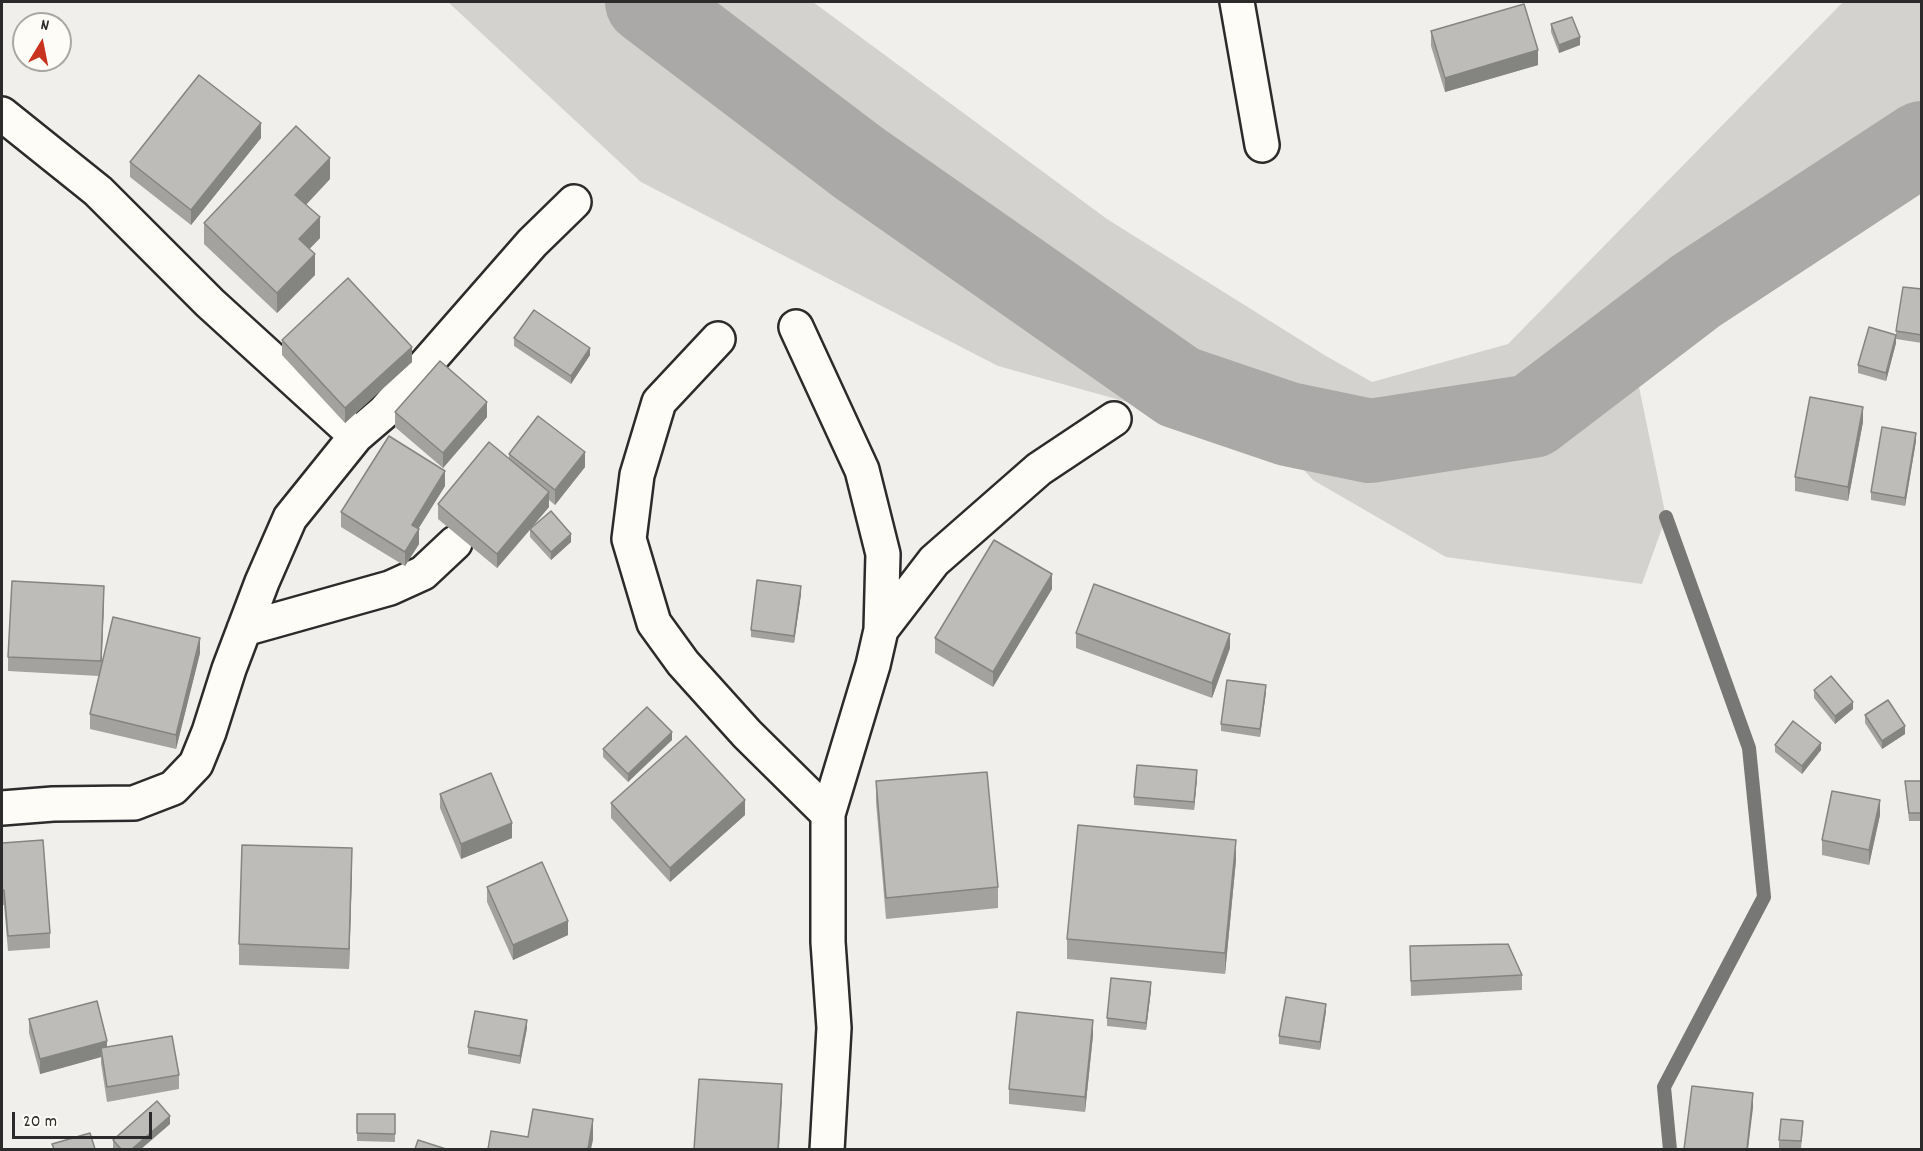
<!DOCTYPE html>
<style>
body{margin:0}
#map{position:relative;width:1923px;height:1151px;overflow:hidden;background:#f0efeb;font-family:Dekko,sans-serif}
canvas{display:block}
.frame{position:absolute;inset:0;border:3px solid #2b2b2b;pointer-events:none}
.north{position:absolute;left:12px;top:12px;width:60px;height:60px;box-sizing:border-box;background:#fdfcf7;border:2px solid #a9a8a5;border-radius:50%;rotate:10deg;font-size:16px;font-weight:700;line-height:24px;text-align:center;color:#2b2b2b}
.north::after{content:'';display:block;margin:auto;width:21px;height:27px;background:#c8321e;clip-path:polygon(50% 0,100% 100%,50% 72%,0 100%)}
.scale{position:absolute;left:12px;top:1112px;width:140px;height:27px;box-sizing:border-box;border:3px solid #2b2b2b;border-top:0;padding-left:8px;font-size:18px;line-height:21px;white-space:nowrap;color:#2b2b2b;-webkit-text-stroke:4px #fdfcf7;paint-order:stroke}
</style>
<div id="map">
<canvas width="1923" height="1151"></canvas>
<div class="frame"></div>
<div class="north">N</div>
<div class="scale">20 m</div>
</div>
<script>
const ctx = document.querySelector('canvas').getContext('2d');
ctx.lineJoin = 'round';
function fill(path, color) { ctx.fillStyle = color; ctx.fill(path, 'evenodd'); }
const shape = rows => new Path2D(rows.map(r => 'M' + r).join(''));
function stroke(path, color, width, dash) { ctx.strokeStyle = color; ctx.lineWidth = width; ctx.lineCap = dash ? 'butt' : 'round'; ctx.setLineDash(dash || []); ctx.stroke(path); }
fill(shape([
 [448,2,813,2,1107,219,1326,356,1372,382,1508,344,1843,2,1921,2,1921,138,1871,162,1639,387,1666,517,1642,584,1446,557,1313,480,1281,445,998,366,641,182]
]), '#d3d2cf');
stroke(shape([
 [1666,517,1749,748,1764,897,1664,1087,1670,1150]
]), '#777775', 14);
stroke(shape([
 [647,2,859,163,1179,387,1288,424,1370,441,1532,416,1696,291,1922,143]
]), '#aaa9a7', 84);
const street = shape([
 [1237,2,1262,145],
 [2,114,98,191,210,303,356,436],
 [796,327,862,470,883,554,881,630],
 [718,339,659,402,637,475,629,539,654,623,683,663,747,734,828,814,828,942,834,1028,827,1150],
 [244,629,390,588,423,573,455,543],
 [2,808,53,804,134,803,173,788,196,764,209,732,229,669,262,582,290,518,356,436,384,412,532,243,574,202],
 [828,814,873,665,881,630,934,561,1039,469,1114,419]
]);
stroke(street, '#2b2b2b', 38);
stroke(street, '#fdfcf7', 33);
fill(shape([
 [1551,24,1580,45,1559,53,1551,32],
 [1431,31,1538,65,1445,92,1431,46],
 [261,138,191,225,130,177,130,162],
 [330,179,306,205,320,238,309,249,315,275,277,313,204,244,204,223],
 [1922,289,1922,343,1896,339,1896,343,1886,381,1858,373,1858,365,1896,335,1896,331],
 [514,338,590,355,571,384,514,346],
 [282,340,412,362,345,423,282,355],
 [395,412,487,417,443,468,395,427],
 [1863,422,1848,501,1795,491,1795,477],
 [1916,441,1905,506,1871,500,1871,492],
 [509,454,585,467,555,505,549,500,549,507,531,528,571,542,551,560,530,537,530,530,497,568,438,519,438,504,509,458],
 [445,486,418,529,419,544,405,566,341,527,341,512],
 [1052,589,993,687,935,653,935,638],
 [801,594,794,643,751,637,751,630],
 [104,601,101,667,200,653,176,749,90,729,90,714,99,676,8,671,8,657],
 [1076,633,1230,648,1212,698,1076,648],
 [1814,690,1853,709,1835,724,1814,698],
 [1266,692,1260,737,1221,731,1221,724],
 [1865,715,1905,734,1882,749,1865,723],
 [672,740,628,782,603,757,603,749],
 [1775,745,1821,750,1802,774,1775,752],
 [1197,778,1194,810,1134,805,1134,797],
 [876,781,998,887,998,908,886,919,876,802],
 [1905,781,1922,781,1922,821,1909,821],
 [440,794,512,838,461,859,440,808],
 [611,803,745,815,670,882,611,818],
 [1880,815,1869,865,1822,855,1822,840],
 [2,843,50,933,50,948,8,951,4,905,2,905],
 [1236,860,1225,974,1067,959,1067,939],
 [352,869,349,969,239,965,239,944],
 [487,887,568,935,513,960,487,902],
 [1410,946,1522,975,1522,990,1411,996],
 [1151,990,1146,1030,1107,1026,1107,1018],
 [1326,1011,1320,1050,1279,1044,1279,1036],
 [29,1019,179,1075,179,1089,107,1102,101,1063,101,1057,40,1074,29,1033],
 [527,1028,520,1064,468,1054,468,1047],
 [1093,1035,1085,1112,1009,1104,1009,1089],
 [357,1114,395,1114,395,1142,357,1141],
 [170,1124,141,1149,114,1149,113,1148,113,1140],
 [1803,1128,1801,1149,1779,1148,1779,1140]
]), '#a3a29e');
fill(shape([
 [1580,37,1580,45,1559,53,1559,45],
 [1538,50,1538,65,1445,92,1445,78],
 [261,123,261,138,191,225,191,210],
 [330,158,330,179,295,216,295,195],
 [320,217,320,238,299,260,299,239],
 [315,254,315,275,277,313,277,293],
 [1896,335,1896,343,1886,381,1886,373],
 [412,347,412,362,345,423,345,408],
 [590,348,590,355,571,384,571,376],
 [487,402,487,417,443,468,443,453],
 [1863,407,1863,422,1848,501,1848,487],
 [1916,433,1916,441,1905,506,1905,498],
 [585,452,585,467,555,505,555,490],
 [445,471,445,486,412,539,412,525],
 [549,492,549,507,497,568,497,554],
 [419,529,419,544,405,566,405,552],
 [571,534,571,542,551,560,551,552],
 [1052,574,1052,589,993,687,993,672],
 [104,586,104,601,101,676,101,661],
 [801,586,801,594,794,643,794,636],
 [1230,634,1230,648,1212,698,1212,683],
 [200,638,200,653,176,749,176,735],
 [1266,685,1266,692,1260,737,1260,729],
 [1853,702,1853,709,1835,724,1835,716],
 [1905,726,1905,734,1882,749,1882,741],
 [672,732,672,740,628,782,628,774],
 [1821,743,1821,750,1802,774,1802,766],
 [1197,770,1197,778,1194,810,1194,802],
 [745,800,745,815,670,882,670,868],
 [1880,800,1880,815,1869,865,1869,850],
 [512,823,512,838,461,859,461,844],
 [1236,840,1236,860,1225,974,1225,953],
 [352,848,352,869,349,969,349,949],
 [568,921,568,935,513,960,513,945],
 [1151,982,1151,990,1146,1030,1146,1023],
 [1326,1004,1326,1011,1320,1050,1320,1042],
 [527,1020,527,1028,520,1064,520,1056],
 [1093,1020,1093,1035,1085,1112,1085,1097],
 [107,1041,107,1056,101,1048,101,1057,40,1074,40,1059],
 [782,1084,782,1099,779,1149,778,1149],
 [1753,1093,1753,1108,1748,1149,1747,1149],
 [170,1116,170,1124,141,1149,132,1149],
 [593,1119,593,1140,591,1149,588,1149]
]), '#848481');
const building = shape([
 [1524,4,1538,50,1445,78,1431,31,1524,4],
 [1572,17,1580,37,1559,45,1551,24,1572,17],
 [199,75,261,123,191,210,130,162,199,75],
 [296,126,330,158,295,195,320,217,299,239,315,254,277,293,204,223,296,126],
 [348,278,412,347,345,408,282,340,348,278],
 [1903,287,1922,289,1922,335,1896,331,1903,287],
 [534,310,590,348,571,376,514,338,534,310],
 [1869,327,1896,335,1886,373,1858,365,1869,327],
 [440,361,487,402,443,453,395,412,440,361],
 [1810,397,1863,407,1848,487,1795,477,1810,397],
 [538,416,585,452,555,490,509,454,538,416],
 [1882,427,1916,433,1905,498,1871,492,1882,427],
 [389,436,445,471,412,525,419,529,405,552,341,512,389,436],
 [489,442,549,492,497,554,438,504,489,442],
 [551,511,571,534,551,552,530,529,551,511],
 [994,540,1052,574,993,672,935,638,994,540],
 [757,580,801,586,794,636,751,630,757,580],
 [12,581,104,586,101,661,8,657,12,581],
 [1094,584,1230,634,1212,683,1076,633,1094,584],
 [113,617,200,638,176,735,90,714,113,617],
 [1831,676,1853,702,1835,716,1814,690,1831,676],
 [1227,680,1266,685,1260,729,1221,724,1227,680],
 [1888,700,1905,726,1882,741,1865,715,1888,700],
 [647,707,672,732,628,774,603,749,647,707],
 [1793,721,1821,743,1802,766,1775,745,1793,721],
 [686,736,745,800,670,868,611,803,686,736],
 [1137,765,1197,770,1194,802,1134,797,1137,765],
 [987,772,998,887,886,898,876,781,987,772],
 [491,773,512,823,461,844,440,794,491,773],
 [1905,781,1922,781,1922,813,1909,813,1905,781],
 [1832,791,1880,800,1869,850,1822,840,1832,791],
 [1078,825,1236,840,1225,953,1067,939,1078,825],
 [43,840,50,933,8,936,4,890,2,890,2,843,43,840],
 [242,845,352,848,349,949,239,944,242,845],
 [542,862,568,921,513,945,487,887,542,862],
 [1508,944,1522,975,1411,981,1410,946,1508,944],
 [1111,978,1151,982,1146,1023,1107,1018,1111,978],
 [1286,997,1326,1004,1320,1042,1279,1036,1286,997],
 [97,1001,107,1041,40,1059,29,1019,97,1001],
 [475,1011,527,1020,520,1056,468,1047,475,1011],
 [1017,1012,1093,1020,1085,1097,1009,1089,1017,1012],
 [172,1036,179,1075,107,1087,101,1048,172,1036],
 [699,1079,782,1084,778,1149,694,1149,699,1079],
 [1692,1086,1753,1093,1747,1149,1684,1149,1692,1086],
 [157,1101,170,1116,132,1149,121,1149,113,1140,157,1101],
 [533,1109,593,1119,588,1149,488,1149,491,1131,528,1137,533,1109],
 [357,1114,395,1114,395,1134,357,1133,357,1114],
 [1781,1119,1803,1121,1801,1141,1779,1140,1781,1119],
 [90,1133,95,1149,54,1149,52,1144,90,1133],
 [418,1140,446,1149,415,1149,418,1140]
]);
fill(building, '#bdbcb8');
stroke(building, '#848481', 1.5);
</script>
